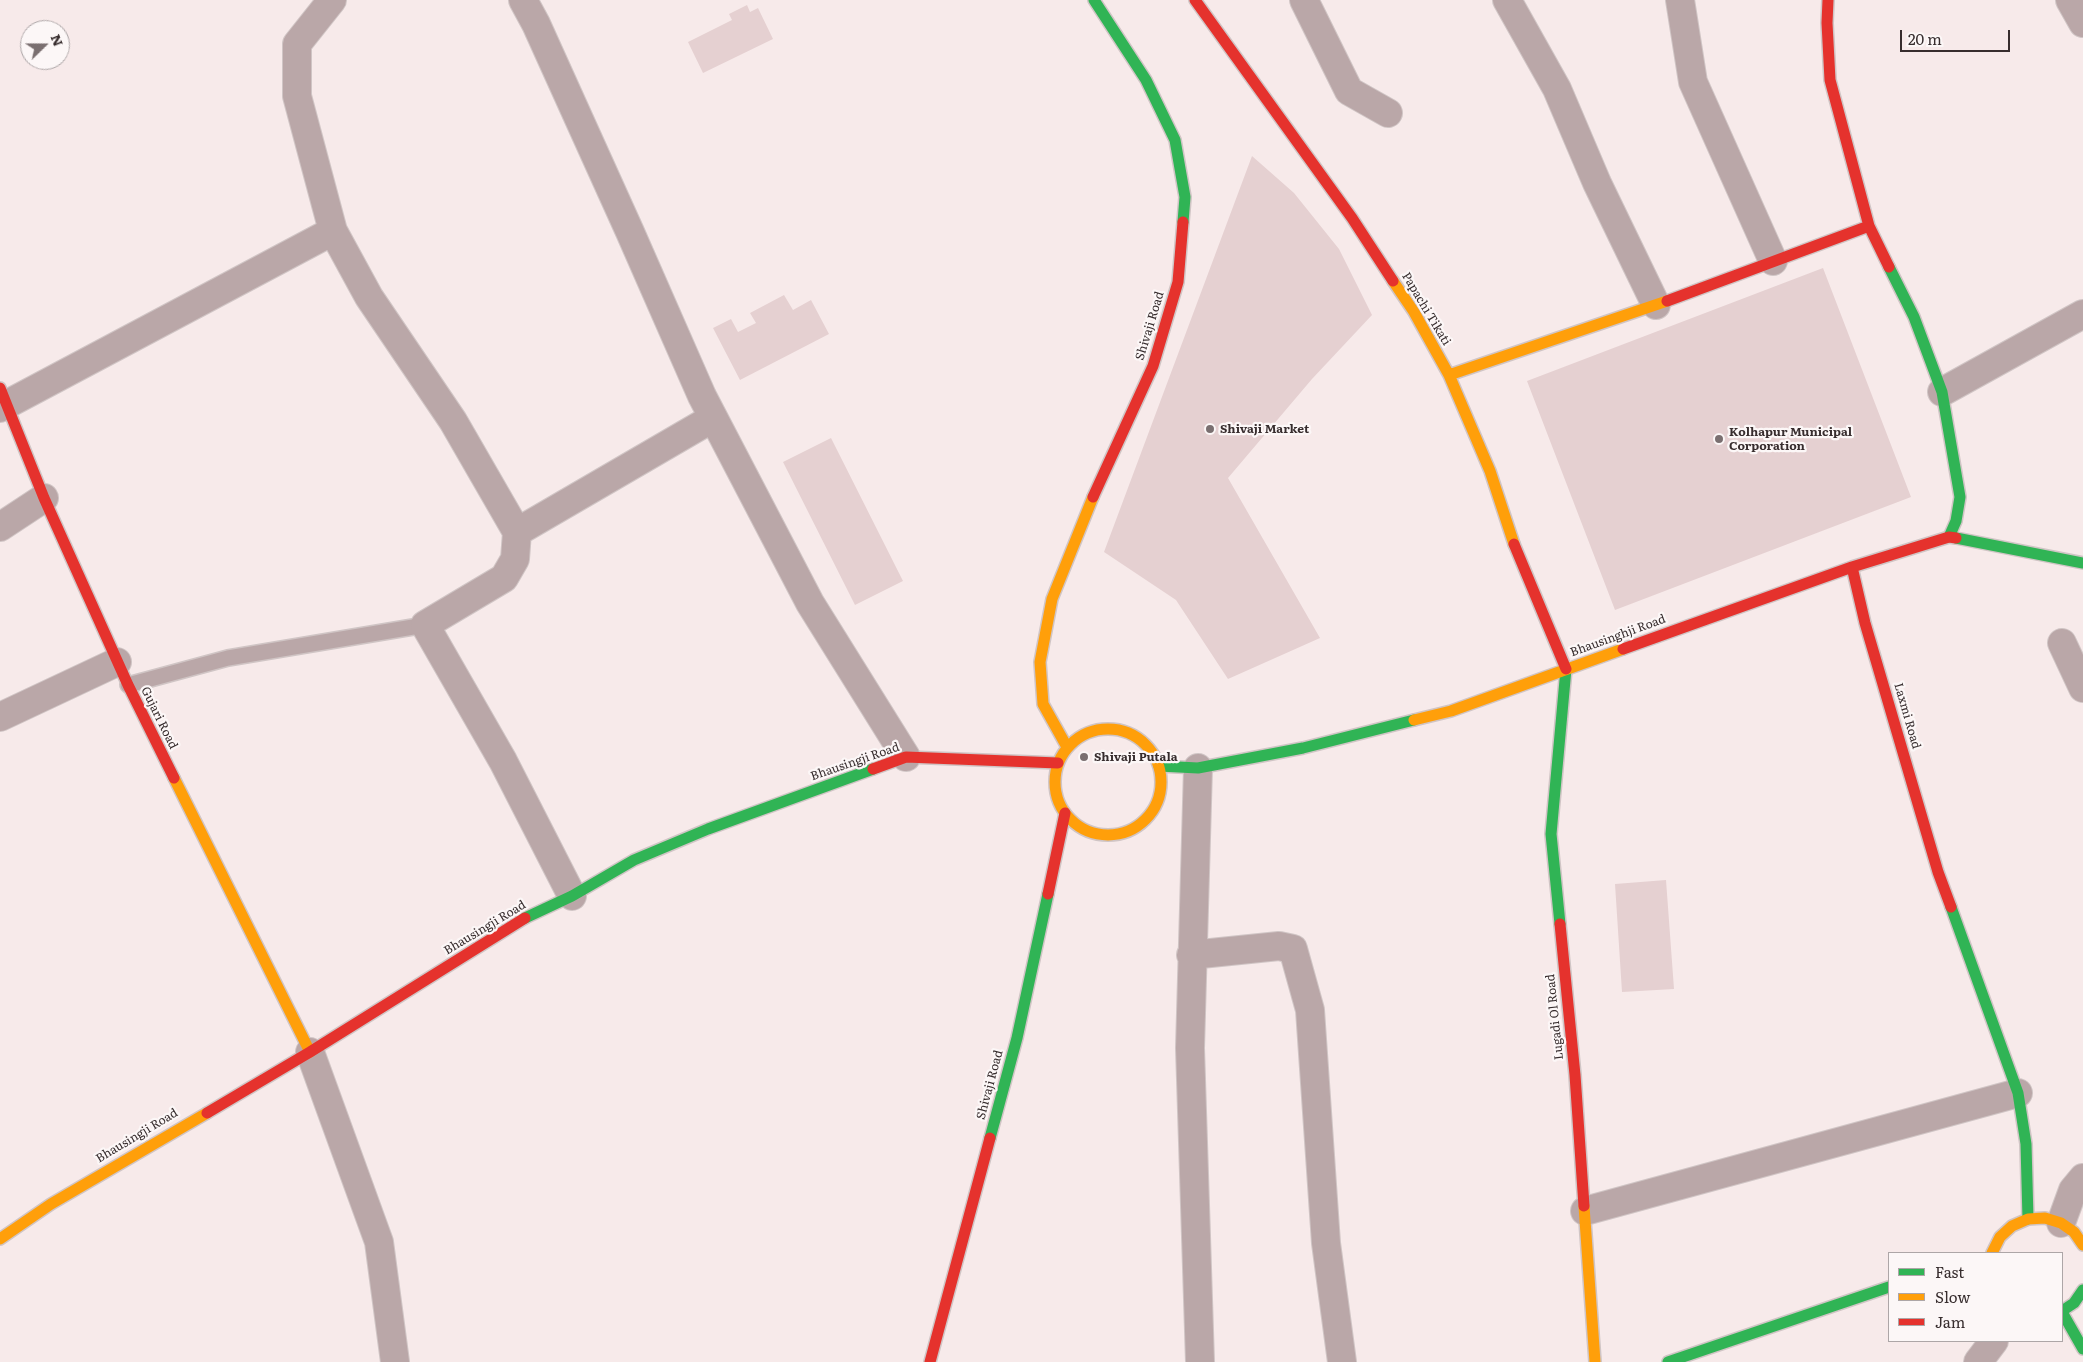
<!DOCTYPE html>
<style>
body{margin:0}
#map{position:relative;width:2083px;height:1362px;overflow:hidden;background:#f7eaea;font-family:Literata,serif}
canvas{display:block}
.legend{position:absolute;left:1888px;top:1252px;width:175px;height:90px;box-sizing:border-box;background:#fcf7f7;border:1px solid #ada6a7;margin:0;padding:6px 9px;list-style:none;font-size:15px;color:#372d2e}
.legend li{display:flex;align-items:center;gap:10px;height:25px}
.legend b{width:25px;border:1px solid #ada6a7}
.north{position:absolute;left:20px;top:20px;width:50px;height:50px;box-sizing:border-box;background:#fcf7f7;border:1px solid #ada6a7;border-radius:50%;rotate:68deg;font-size:14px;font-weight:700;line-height:20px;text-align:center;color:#372d2e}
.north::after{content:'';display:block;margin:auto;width:18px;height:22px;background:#7a6f70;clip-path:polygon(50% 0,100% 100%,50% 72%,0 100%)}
.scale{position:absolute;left:1900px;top:30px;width:110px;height:22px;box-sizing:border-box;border:2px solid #372d2e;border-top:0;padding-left:6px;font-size:15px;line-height:18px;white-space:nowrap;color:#372d2e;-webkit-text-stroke:4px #fcf7f7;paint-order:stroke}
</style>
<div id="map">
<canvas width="2083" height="1362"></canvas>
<ul class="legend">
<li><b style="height:6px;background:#30b455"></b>Fast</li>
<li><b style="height:6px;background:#ff9f0a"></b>Slow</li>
<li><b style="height:6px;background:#e5322d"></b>Jam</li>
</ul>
<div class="north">N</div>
<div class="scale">20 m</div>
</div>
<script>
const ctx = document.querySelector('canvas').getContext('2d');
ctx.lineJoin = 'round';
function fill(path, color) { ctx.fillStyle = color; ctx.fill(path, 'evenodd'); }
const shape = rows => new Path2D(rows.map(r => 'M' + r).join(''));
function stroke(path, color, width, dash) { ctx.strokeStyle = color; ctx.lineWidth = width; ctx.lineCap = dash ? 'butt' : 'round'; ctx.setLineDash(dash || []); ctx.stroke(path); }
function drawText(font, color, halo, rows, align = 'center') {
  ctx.font = font + ' Literata,serif'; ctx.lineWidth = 4.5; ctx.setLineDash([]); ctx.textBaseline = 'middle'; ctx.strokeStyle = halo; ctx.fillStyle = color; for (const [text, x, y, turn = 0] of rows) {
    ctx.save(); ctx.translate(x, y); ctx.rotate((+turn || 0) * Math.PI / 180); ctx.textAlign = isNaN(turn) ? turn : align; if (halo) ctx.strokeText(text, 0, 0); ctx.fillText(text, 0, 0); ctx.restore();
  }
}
fill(shape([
 [747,5,750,12,758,8,773,39,703,73,688,42,732,20,729,14],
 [1252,156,1294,193,1339,249,1372,315,1312,379,1228,478,1320,638,1228,679,1176,600,1104,552],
 [1823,268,1911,497,1615,610,1527,381],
 [784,295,793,310,811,300,829,334,740,380,713,328,731,319,738,332,756,323,750,313],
 [831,438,903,581,855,605,783,462],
 [1666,880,1674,989,1622,992,1615,884]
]), '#e5d0d1');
const lane = shape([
 [128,685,228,658,425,625]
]);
const street = shape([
 [332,0,297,44,297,96,333,231,369,297,453,421,517,532,515,559,504,578,425,625,503,761,572,896],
 [523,0,536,24,630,232,702,396,810,603,906,757],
 [1304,0,1349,91,1388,113],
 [1507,0,1557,89,1597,183,1656,305],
 [1680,0,1693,82,1773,261],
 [2070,0,2083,23],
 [1942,392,2083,314],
 [0,408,333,231],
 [0,527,44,498],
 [517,532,713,418],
 [2062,643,2083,688],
 [0,717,117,662],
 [1198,768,1190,1048,1200,1362],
 [1191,955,1279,946,1293,949,1310,1010,1326,1243,1342,1362],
 [310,1052,379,1242,395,1362],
 [1585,1211,2018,1093],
 [2061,1223,2073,1190,2083,1178],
 [1978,1362,1994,1341]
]);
const fast = shape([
 [1094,0,1146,80,1175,140,1185,197,1183,222],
 [1889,267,1914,317,1942,392,1960,497,1956,521,1949,537],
 [1956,538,2083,563],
 [1159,766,1198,768,1303,748,1414,720],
 [1951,907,2018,1093,2026,1144,2028,1219],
 [525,918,572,896,634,860,708,829,873,769],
 [1560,924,1551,834,1566,669],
 [990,1138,1017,1038,1048,894],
 [2062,1311,2074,1303,2083,1290],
 [2062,1312,2083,1349],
 [1668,1362,1889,1287]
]);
const slow = shape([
 [1393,281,1414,312,1449,375,1490,471,1514,544],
 [1449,375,1667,301],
 [1414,720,1451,711,1623,649],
 '1055 782a53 53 0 1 1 106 0a53 53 0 1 1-106 0Z',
 [1067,747,1043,704,1040,662,1052,599,1093,497],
 [174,778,310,1052],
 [1584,1206,1595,1362],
 [0,1239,51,1204,207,1113],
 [1992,1253,2000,1237,2012,1226,2028,1219,2045,1218,2061,1223,2074,1232,2083,1245]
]);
const jam = shape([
 [1195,0,1352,218,1393,281],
 [1828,0,1827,23,1830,80,1869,226,1889,267],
 [1667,301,1869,226],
 [0,388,44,498,128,685,174,778],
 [1093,497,1153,366,1178,282,1183,222],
 [1514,544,1566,669],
 [1852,567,1865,623,1938,872,1951,907],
 [1623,649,1852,567,1949,537,1956,538],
 [873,769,906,757,1058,763],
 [1048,894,1065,813],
 [1560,924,1575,1075,1584,1206],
 [207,1113,310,1052,525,918],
 [930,1362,990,1138]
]);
stroke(lane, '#d0c5c5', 18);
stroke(street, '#d0c5c5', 30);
stroke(fast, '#d0c5c5', 14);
stroke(slow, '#d0c5c5', 14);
stroke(jam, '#d0c5c5', 14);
stroke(lane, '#baa7a8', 15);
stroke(street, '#baa7a8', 28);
stroke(fast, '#30b455', 11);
stroke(slow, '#ff9f0a', 11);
stroke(jam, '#e5322d', 11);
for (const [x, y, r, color] of [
 [1210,429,5,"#7a6f70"],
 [1719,439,5,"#7a6f70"],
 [1084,757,5,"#7a6f70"]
]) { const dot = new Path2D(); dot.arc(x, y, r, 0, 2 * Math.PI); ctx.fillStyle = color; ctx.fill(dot); stroke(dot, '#fcf7f7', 2); }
drawText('12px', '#372d2e', '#fcf7f7', [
 ["Papachi Tikati",1426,309,59],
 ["Shivaji Road",1150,326,-73],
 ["Bhausinghji Road",1618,636,-20],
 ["Laxmi Road",1907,716,74],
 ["Gujari Road",159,718,64],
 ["Bhausingji Road",855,762,-19],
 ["Bhausingji Road",485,928,-31],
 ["Lugadi Ol Road",1555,1017,-96],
 ["Shivaji Road",990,1085,-75],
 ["Bhausingji Road",137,1136,-31]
]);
drawText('bold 12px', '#372d2e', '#fcf7f7', [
 ["Shivaji Market",1220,429],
 ["Kolhapur Municipal",1729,432],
 ["Corporation",1729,446],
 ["Shivaji Putala",1094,757]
], 'left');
</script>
